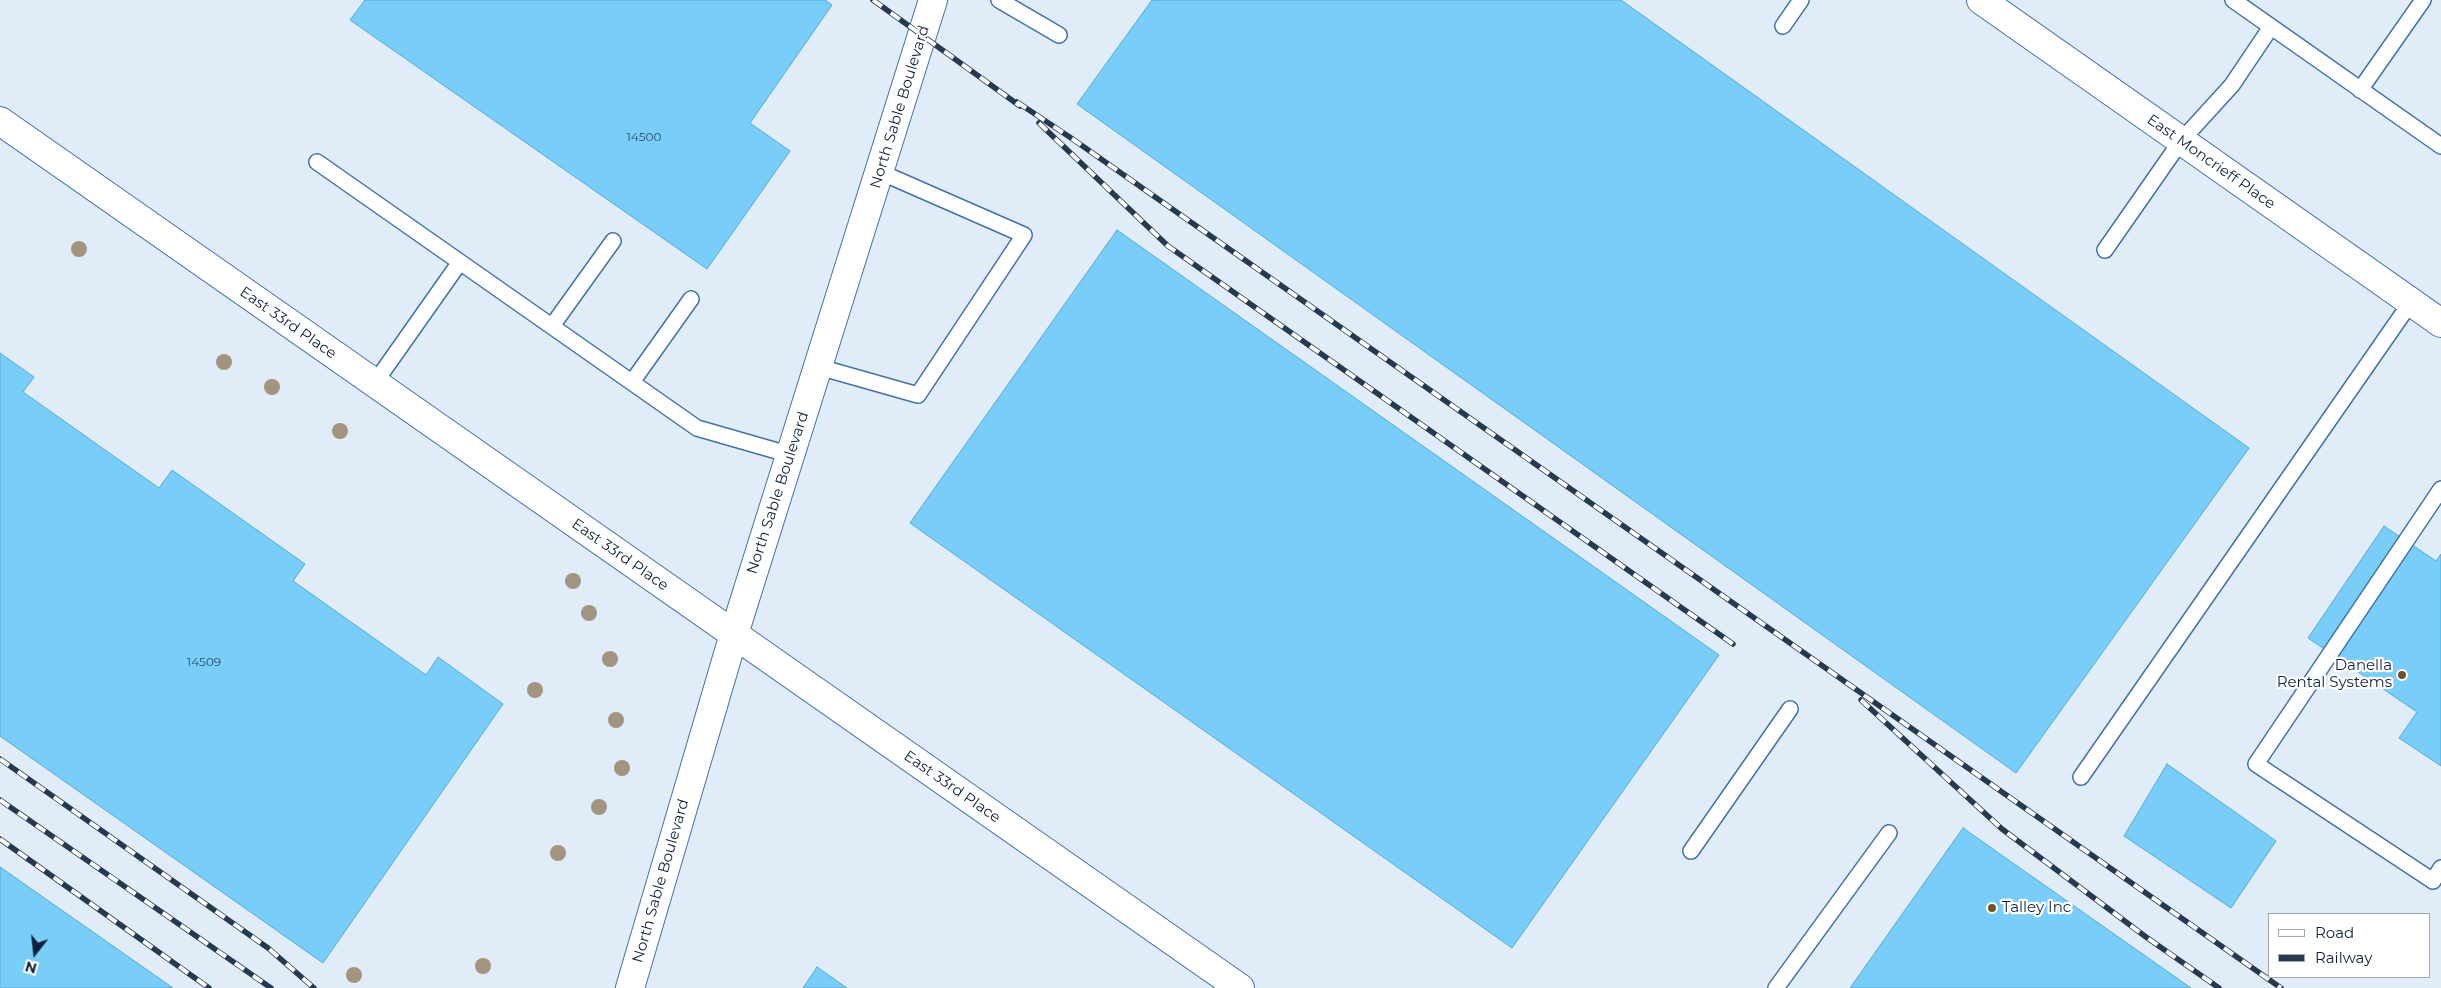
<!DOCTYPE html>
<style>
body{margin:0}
#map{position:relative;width:2441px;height:988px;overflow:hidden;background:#e1ecf9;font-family:Montserrat,sans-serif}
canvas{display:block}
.legend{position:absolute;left:2268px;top:913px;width:162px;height:65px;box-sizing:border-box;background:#fff;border:1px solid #9fa7b1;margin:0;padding:6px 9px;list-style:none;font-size:15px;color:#0e233b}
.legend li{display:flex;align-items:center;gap:10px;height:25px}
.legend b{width:25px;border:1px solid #9fa7b1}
.north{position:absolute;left:10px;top:928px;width:50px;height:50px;-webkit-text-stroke:4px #fff;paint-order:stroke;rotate:196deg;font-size:14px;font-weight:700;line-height:20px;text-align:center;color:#0e233b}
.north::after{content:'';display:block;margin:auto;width:18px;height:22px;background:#0e233b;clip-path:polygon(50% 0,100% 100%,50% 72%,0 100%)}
</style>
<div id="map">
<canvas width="2441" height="988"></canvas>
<ul class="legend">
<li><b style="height:6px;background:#fff"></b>Road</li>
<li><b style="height:6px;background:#253950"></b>Railway</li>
</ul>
<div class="north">N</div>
</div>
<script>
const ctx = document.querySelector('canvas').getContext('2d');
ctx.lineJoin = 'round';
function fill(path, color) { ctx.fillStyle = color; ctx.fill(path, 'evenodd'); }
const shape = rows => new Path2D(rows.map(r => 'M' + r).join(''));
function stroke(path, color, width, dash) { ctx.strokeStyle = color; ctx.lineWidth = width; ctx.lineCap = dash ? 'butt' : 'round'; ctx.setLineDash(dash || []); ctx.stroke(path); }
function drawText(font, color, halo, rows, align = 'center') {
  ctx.font = font + ' Montserrat,sans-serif'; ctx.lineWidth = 4.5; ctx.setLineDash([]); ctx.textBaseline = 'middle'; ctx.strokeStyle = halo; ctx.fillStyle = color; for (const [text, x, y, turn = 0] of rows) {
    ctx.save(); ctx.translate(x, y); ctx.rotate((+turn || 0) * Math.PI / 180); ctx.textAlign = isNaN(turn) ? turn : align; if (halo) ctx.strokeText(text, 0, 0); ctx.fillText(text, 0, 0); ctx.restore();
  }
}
const building = shape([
 [365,0,825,0,832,5,750,123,790,151,707,269,350,20,365,0],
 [1152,0,1621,0,2249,448,2016,773,1077,104,1152,0],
 [1117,230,1719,655,1512,948,910,523,1117,230],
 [0,353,34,377,23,392,159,488,172,470,305,564,293,581,426,675,438,657,503,704,323,963,0,736,0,353],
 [2384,526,2436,561,2441,554,2441,766,2399,738,2417,712,2308,638,2384,526],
 [2167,764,2276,841,2231,908,2124,836,2167,764],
 [1963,828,2191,988,1850,988,1963,828],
 [0,867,173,988,0,988,0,867],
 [817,967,847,988,803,988,817,967]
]);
fill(building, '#79cdf9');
stroke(building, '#54aad6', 1);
const lane = shape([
 [999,0,1059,35],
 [2233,0,2441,146],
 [1783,26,1801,0],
 [2360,90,2423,0],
 [317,162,697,428,791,455],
 [2105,250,2181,141,2232,85,2271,27],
 [552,326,613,241],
 [819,367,918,395,1024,235,880,172],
 [632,382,691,299],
 [374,384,460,262],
 [2441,489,2256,764,2433,881,2441,868],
 [2081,777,2411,302],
 [1691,851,1790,709],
 [1776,988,1889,833]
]);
const street = shape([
 [1981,0,2441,323],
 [0,121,1240,988],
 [630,988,734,634,933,0]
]);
stroke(lane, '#4072ab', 18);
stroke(street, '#4072ab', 30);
stroke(lane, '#fff', 15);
stroke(street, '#fff', 28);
const rail = shape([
 [873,0,1020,106],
 [1017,102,1074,140,2281,988],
 [1039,123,1168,246,1733,644],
 [1861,700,2002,829,2146,937,2219,988],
 [0,759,268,948,314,988],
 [0,800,271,988],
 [0,839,209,988]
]);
stroke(rail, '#253950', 5.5);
stroke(rail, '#fff', 4, [11]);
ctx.fillStyle = '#a2947e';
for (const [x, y] of [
 [79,249],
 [224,362],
 [272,387],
 [340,431],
 [573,581],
 [589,613],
 [610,659],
 [535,690],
 [616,720],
 [622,768],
 [599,807],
 [558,853],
 [483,966],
 [354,975]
]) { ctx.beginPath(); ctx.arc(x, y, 8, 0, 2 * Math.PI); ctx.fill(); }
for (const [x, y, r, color] of [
 [2402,675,5,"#715227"],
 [1992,908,5,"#715227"]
]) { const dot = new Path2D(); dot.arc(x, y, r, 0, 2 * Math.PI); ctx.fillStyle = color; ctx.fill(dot); stroke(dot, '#fff', 2); }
drawText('12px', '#294e6a', null, [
 ["14500",644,137],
 ["14509",204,662]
]);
drawText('15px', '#0e233b', '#fff', [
 ["North Sable Boulevard",900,107,-73],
 ["East Moncrieff Place",2211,162,35],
 ["East 33rd Place",288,323,35],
 ["North Sable Boulevard",778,493,-72],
 ["East 33rd Place",620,555,35],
 ["East 33rd Place",952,787,35],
 ["North Sable Boulevard",661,881,-74]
]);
drawText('15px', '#0e233b', '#fff', [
 ["Danella",2392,666],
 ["Rental Systems",2392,683],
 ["Talley Inc",2002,908,"left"]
], 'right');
</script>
